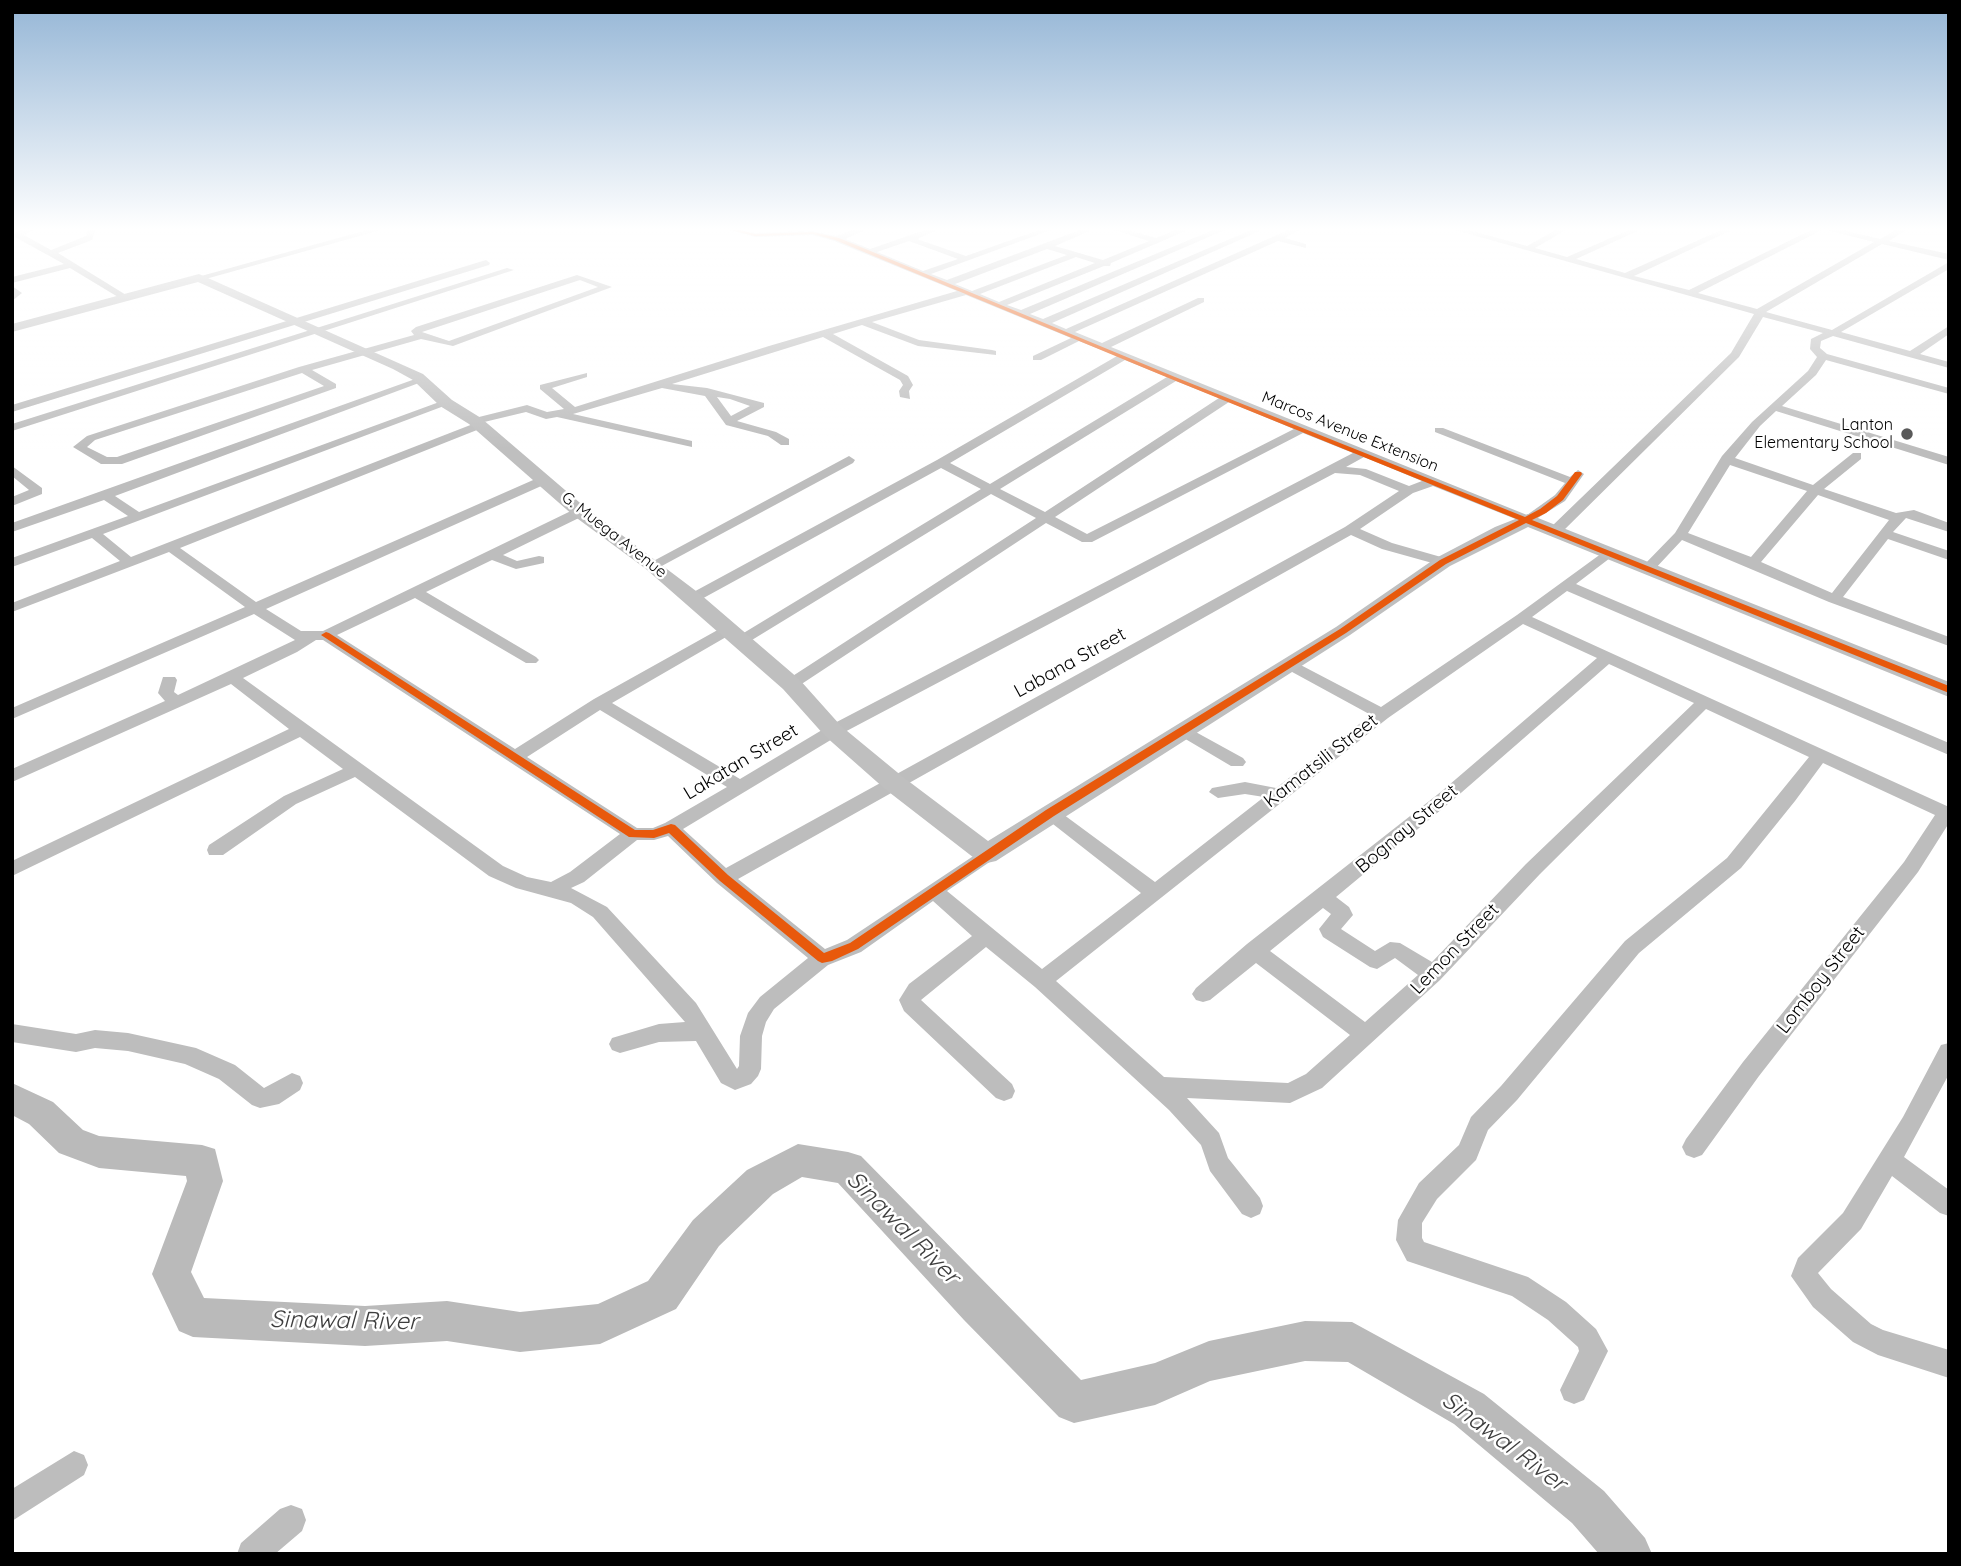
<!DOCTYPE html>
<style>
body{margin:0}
#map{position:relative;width:1961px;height:1566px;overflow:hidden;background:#fff;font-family:Quicksand,sans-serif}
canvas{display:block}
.frame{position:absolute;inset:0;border:14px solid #000;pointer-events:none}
</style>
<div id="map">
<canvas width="1961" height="1566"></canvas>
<div class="frame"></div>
</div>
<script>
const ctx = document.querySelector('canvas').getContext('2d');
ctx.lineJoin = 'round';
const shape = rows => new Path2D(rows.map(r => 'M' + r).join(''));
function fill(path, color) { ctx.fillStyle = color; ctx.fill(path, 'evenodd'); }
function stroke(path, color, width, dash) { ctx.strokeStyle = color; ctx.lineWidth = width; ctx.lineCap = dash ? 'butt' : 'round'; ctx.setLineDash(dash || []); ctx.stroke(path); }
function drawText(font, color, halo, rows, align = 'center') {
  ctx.font = font + ' Quicksand,sans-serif'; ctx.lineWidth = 5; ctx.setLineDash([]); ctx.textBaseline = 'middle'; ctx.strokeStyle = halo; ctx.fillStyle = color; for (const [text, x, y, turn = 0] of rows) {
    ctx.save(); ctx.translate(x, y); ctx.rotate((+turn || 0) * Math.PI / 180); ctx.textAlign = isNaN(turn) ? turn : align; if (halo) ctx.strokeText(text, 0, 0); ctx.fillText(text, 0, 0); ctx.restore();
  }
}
fill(shape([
 [12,1083,53,1102,83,1130,99,1136,202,1145,215,1149,223,1181,191,1272,204,1298,365,1306,447,1301,520,1312,598,1304,648,1281,693,1220,747,1170,798,1144,848,1152,861,1156,1081,1380,1155,1363,1209,1341,1305,1321,1352,1322,1484,1394,1604,1491,1645,1538,1652,1554,1599,1554,1572,1523,1454,1424,1348,1362,1305,1361,1210,1381,1155,1405,1074,1423,1059,1417,964,1320,838,1183,802,1177,773,1194,719,1246,676,1309,600,1344,520,1352,447,1341,365,1346,193,1337,179,1331,152,1274,187,1181,186,1176,99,1168,59,1153,29,1124,12,1115,12,1083]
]), '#bababa');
fill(shape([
 [22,230,33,230,24,235,51,250,86,236,87,230,95,230,92,240,58,253,131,298,123,300,70,268,12,283,12,277,64,264,15,237,15,233,22,230],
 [367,230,381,230,202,280,194,278,367,230],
 [729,230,755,233,813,231,836,236,854,230,866,230,845,239,870,249,925,230,938,230,917,239,966,256,1039,230,1051,230,931,274,947,280,1080,230,1092,230,1055,246,1103,260,1149,241,1114,230,1128,230,1156,238,1176,230,1188,230,1111,263,1110,266,1104,266,1007,305,1021,310,1213,230,1225,230,1030,314,1043,319,1251,230,1262,230,1052,323,1066,329,1288,230,1299,230,1285,238,1306,244,1306,248,1278,241,1075,332,1102,343,1198,298,1204,298,1204,302,1111,347,1527,515,1555,495,1565,483,1435,432,1435,428,1443,428,1570,477,1578,470,1584,474,1565,501,1528,524,1433,486,1413,493,1360,529,1392,543,1448,559,1448,565,1443,566,1382,549,1351,535,738,879,825,949,847,940,987,847,994,849,996,854,994,859,947,891,1042,969,1141,893,1044,817,1041,813,1044,809,1056,809,1155,882,1264,797,1245,794,1218,798,1209,792,1212,788,1245,782,1276,788,1371,715,1283,667,1280,664,1283,661,1293,661,1381,707,1517,615,1609,548,1614,549,1614,555,1576,584,1949,743,1949,755,1567,591,1532,617,1949,807,1949,823,1918,872,1759,1076,1702,1155,1694,1158,1686,1155,1682,1147,1686,1139,1743,1062,1904,862,1935,815,1823,763,1795,801,1741,868,1639,953,1517,1100,1488,1130,1476,1160,1437,1199,1422,1223,1422,1238,1424,1242,1528,1277,1566,1302,1596,1329,1608,1351,1584,1400,1574,1404,1564,1400,1560,1390,1579,1351,1578,1347,1548,1320,1512,1296,1407,1261,1396,1240,1398,1220,1419,1183,1459,1145,1471,1117,1501,1086,1625,941,1727,858,1809,757,1706,709,1540,874,1440,980,1322,1088,1290,1103,1187,1098,1219,1133,1228,1158,1260,1198,1263,1206,1260,1214,1251,1218,1242,1214,1210,1171,1201,1145,1169,1110,1035,987,986,947,921,1000,1012,1084,1015,1091,1012,1098,1004,1101,996,1098,904,1011,899,1000,909,984,972,936,933,901,861,952,828,965,774,1009,766,1022,762,1036,761,1069,758,1076,751,1084,735,1090,721,1083,696,1041,659,1042,620,1053,612,1050,609,1044,612,1038,659,1024,685,1022,593,917,571,903,516,888,489,876,355,777,296,804,223,855,209,855,207,850,209,845,284,796,343,769,300,737,12,876,12,861,289,729,231,684,12,782,12,769,165,701,158,693,163,677,175,677,177,680,174,692,178,695,295,640,254,614,12,719,12,708,245,607,169,552,12,612,12,603,120,561,92,538,12,567,12,558,128,516,104,500,12,532,12,523,418,378,427,380,115,496,139,512,442,401,452,403,103,534,131,557,473,424,469,421,471,419,527,405,547,412,564,409,540,389,540,385,587,373,587,377,552,388,575,407,769,346,957,291,834,241,813,235,755,237,729,230],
 [909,241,958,259,923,271,877,252,909,241],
 [1047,249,1067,255,972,291,955,284,1047,249],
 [1076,257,1095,263,999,302,980,294,1076,257],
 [966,295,1071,338,1033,356,1033,360,1041,360,1079,341,1117,356,937,460,688,595,686,598,688,601,698,601,941,468,981,489,737,637,734,640,737,643,747,643,991,494,1036,518,785,681,783,684,785,687,797,687,1046,523,1082,542,1092,542,1303,433,1353,453,827,727,740,779,612,703,733,633,735,630,733,627,723,627,594,699,515,749,337,635,415,598,526,663,536,663,539,660,536,657,426,592,492,560,516,569,544,563,544,557,539,556,517,561,503,555,585,515,585,509,575,509,323,631,301,631,266,609,548,483,548,477,540,477,256,602,180,548,482,428,484,426,480,423,526,412,546,419,557,417,692,447,692,441,573,414,662,388,705,396,726,425,768,436,781,445,789,445,789,439,776,432,737,421,764,407,764,403,707,388,672,384,823,337,900,380,903,385,899,391,900,397,910,399,909,391,913,385,908,376,833,334,862,325,918,346,996,355,996,351,992,350,919,340,872,322,966,295],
 [1125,360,1167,377,990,484,950,463,1125,360],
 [1176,381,1219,398,1045,512,1000,489,1176,381],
 [717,397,730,399,750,406,731,416,717,397],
 [1229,402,1294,429,1087,534,1055,517,1229,402],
 [1364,457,1422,481,1409,486,1366,469,1346,467,1364,457],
 [1335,473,1360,475,1399,491,1345,527,726,868,683,829,839,735,1335,473],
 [1523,624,1597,658,1442,791,1247,944,1196,988,1192,994,1196,1000,1203,1002,1210,1000,1256,963,1350,1035,1306,1074,1288,1083,1164,1077,1056,981,1388,718,1523,624],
 [316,640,323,640,620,834,570,872,551,882,527,877,503,866,243,678,297,652,316,640],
 [1609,664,1694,703,1526,864,1432,962,1400,943,1390,942,1375,951,1341,929,1353,915,1349,907,1336,897,1454,799,1609,664],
 [600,710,727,787,665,823,653,828,637,828,527,757,600,710],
 [668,836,717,883,808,958,760,997,748,1013,740,1036,739,1066,737,1069,696,1003,607,907,571,888,584,882,637,840,654,840,668,836],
 [1323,908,1331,914,1319,929,1323,937,1370,967,1377,969,1395,958,1418,975,1365,1022,1270,951,1323,908],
 [1455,230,1469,230,1527,246,1556,230,1566,230,1535,248,1567,257,1629,230,1640,230,1576,259,1625,273,1721,230,1732,230,1634,276,1689,290,1811,230,1822,230,1698,293,1757,309,1874,242,1826,230,1842,230,1880,239,1896,230,1906,230,1889,241,1949,254,1949,260,1882,244,1766,312,1832,330,1949,262,1949,269,1841,332,1910,351,1949,326,1949,334,1920,354,1949,362,1949,368,1833,336,1821,341,1820,348,1827,354,1949,388,1949,394,1826,360,1816,375,1782,406,1949,457,1949,465,1776,411,1760,426,1735,458,1813,485,1853,453,1861,453,1861,459,1824,489,1896,513,1914,510,1949,523,1949,532,1906,518,1893,532,1949,551,1949,560,1888,539,1843,597,1949,637,1949,646,1829,602,1682,540,1653,571,1643,571,1641,568,1675,533,1722,456,1752,422,1808,371,1817,357,1810,349,1811,339,1823,333,1763,317,1739,357,1560,534,1550,534,1550,528,1731,353,1754,314,1455,230],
 [1730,465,1807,491,1751,557,1688,533,1730,465],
 [1818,495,1889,520,1832,593,1761,562,1818,495],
 [486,260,490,263,489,265,12,412,12,405,486,260],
 [507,268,514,270,12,431,12,424,507,268],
 [577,275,612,287,453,346,421,339,312,370,336,384,336,388,122,464,101,464,73,447,87,436,299,367,414,335,411,331,416,327,577,275],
 [580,280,598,287,449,341,422,332,580,280],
 [302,373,324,386,117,457,107,457,87,447,95,440,302,373],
 [12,286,22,293,12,301,12,286],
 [849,456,855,460,853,463,658,568,653,569,646,565,849,456],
 [12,466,42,488,42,494,12,506,12,497,29,490,12,476,12,466],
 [1183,725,1243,758,1246,762,1243,766,1231,766,1177,734,1175,730,1183,725],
 [12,1024,76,1034,95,1030,128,1033,196,1048,235,1065,264,1088,292,1073,300,1076,303,1083,300,1090,279,1104,260,1108,252,1105,219,1079,185,1064,128,1051,95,1048,76,1052,12,1042,12,1024],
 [1949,1043,1949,1074,1904,1157,1949,1190,1949,1216,1940,1213,1892,1176,1861,1229,1818,1273,1831,1289,1871,1324,1883,1330,1949,1350,1949,1378,1878,1355,1853,1342,1813,1307,1791,1276,1798,1258,1843,1213,1903,1117,1941,1045,1949,1043],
 [74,1451,84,1455,88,1465,84,1475,12,1521,12,1489,74,1451],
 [291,1505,302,1509,306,1520,302,1531,275,1554,237,1554,241,1543,280,1509,291,1505]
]), '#bdbdbd');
fill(shape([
 [199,274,423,374,452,400,481,418,586,508,700,594,799,679,841,726,903,777,988,841,1336,627,1436,558,1495,527,1528,514,1949,682,1949,697,1528,527,1450,566,1350,635,996,861,987,863,978,861,885,789,825,736,783,689,646,569,574,516,469,424,440,406,413,380,393,369,198,282,12,332,12,324,199,274]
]), '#bfbfbf');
fill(shape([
 [731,230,740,230,755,234,813,232,839,238,1175,377,1525,517,1540,509,1557,496,1575,472,1581,472,1582,474,1563,500,1546,513,1532,520,1949,686,1949,693,1526,523,1446,564,1346,633,1054,816,858,949,832,961,822,963,818,961,720,881,669,833,654,838,629,837,321,635,326,632,329,633,635,830,653,830,671,824,675,825,728,875,824,953,850,943,1046,810,1340,629,1440,560,1519,520,1171,379,835,240,813,234,755,236,731,230]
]), '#e8590c');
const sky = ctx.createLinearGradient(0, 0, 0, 449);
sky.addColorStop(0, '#95b6d6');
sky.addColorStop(0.51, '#fff');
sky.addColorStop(1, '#ffffff00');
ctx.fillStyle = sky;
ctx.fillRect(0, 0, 1961, 449);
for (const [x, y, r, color] of [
 [1907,434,7,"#595959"]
]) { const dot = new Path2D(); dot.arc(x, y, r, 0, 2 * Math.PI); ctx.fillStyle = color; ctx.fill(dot); stroke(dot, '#fff', 2.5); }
drawText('16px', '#000', '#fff', [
 ["Lanton",1893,425],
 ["Elementary School",1893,443]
], 'right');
drawText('16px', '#000', '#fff', [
 ["Marcos Avenue Extension",1350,432,22],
 ["G. Muega Avenue",614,535,38]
]);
drawText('19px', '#000', '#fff', [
 ["Labana Street",1070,663,-29],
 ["Kamatsili Street",1321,761,-38],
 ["Lakatan Street",741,762,-31],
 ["Bognay Street",1407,829,-40],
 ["Lemon Street",1455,949,-46],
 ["Lomboy Street",1821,980,-52]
]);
drawText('italic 24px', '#3e3e3e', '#fff', [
 ["Sinawal River",903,1228,45],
 ["Sinawal River",344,1321,1],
 ["Sinawal River",1504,1442,37]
]);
</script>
